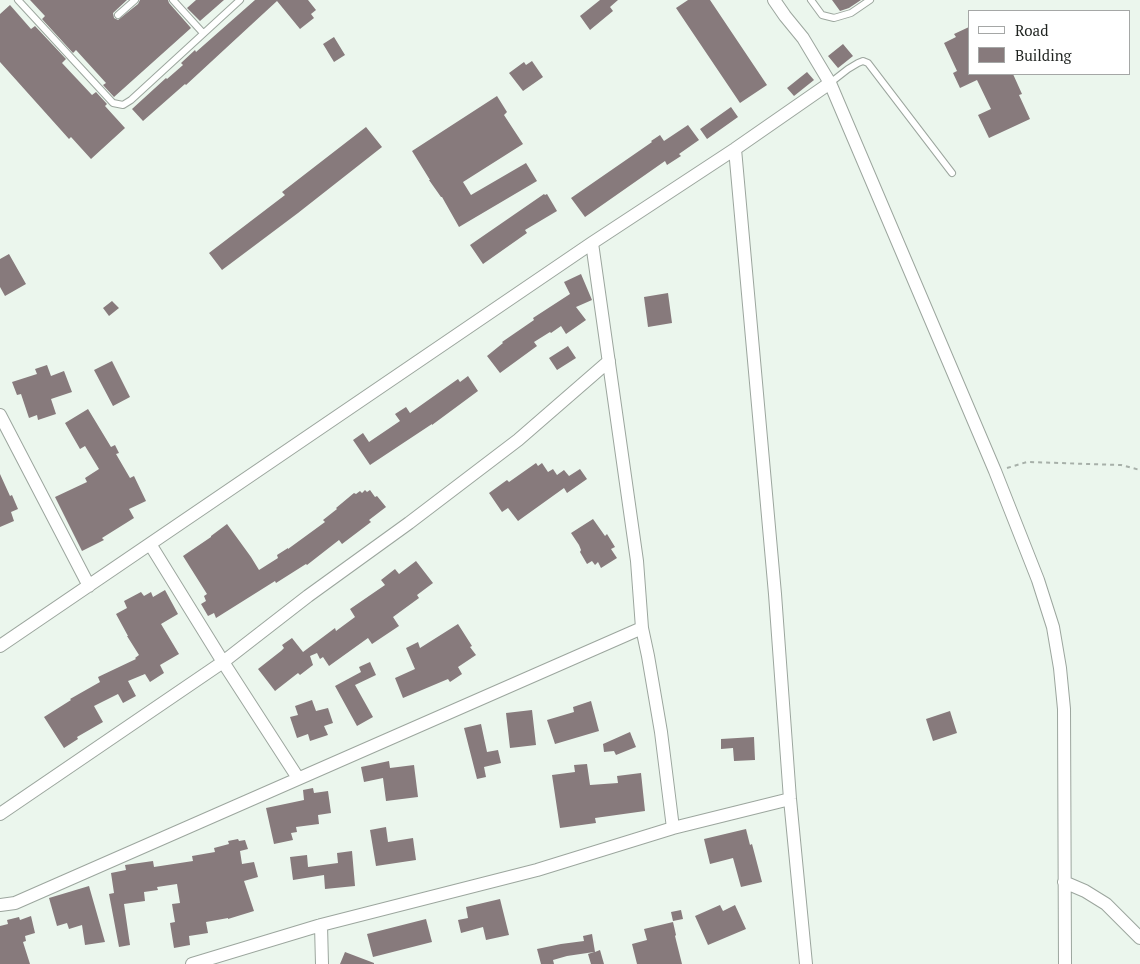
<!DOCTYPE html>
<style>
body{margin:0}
#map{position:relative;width:1140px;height:964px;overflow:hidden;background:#ebf6ed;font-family:"PT Serif",serif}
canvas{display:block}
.legend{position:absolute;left:968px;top:10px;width:162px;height:65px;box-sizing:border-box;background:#fff;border:1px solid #a5a7a6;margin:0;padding:6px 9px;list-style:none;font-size:15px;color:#1f2320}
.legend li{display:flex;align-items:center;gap:10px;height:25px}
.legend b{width:25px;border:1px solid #a5a7a6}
</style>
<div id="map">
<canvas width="1140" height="964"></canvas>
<ul class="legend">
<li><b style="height:6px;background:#fff"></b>Road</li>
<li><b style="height:14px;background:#877a7c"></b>Building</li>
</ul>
</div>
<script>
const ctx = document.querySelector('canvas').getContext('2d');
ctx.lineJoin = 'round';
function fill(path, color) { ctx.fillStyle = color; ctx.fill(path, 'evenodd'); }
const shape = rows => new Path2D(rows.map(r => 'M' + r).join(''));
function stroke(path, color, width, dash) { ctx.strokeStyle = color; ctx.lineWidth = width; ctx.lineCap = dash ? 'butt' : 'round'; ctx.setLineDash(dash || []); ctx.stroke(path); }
fill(shape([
 [30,0,127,0,113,13,114,18,118,20,138,4,140,0,168,0,169,3,191,28,114,97,103,85,106,83,76,50,73,53,42,19,45,16],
 [196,0,224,0,200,21,187,8],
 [255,0,308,0,316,10,311,14,314,18,300,29,277,1,186,85,185,84,143,121,132,109,166,78,167,79,183,65,181,63,195,50,196,52],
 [600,0,618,0,610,7,613,11,590,30,580,16],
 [688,0,710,0,767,85,740,103,676,8],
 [832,0,861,0,849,8,840,11],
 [10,5,31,29,35,26,66,59,62,63,92,95,96,92,107,104,105,106,125,128,91,159,71,137,69,139,0,62,0,14],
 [969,27,969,74,1013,74,1022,94,1019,95,1030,119,989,138,978,115,991,109,977,80,960,88,953,73,957,71,944,43,956,37,954,34],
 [334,37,345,55,334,62,323,44],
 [843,44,853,56,838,68,828,56],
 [532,61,543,77,523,91,509,73,524,62,526,65],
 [807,72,814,80,794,96,787,88],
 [497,96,507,112,504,115,523,144,463,182,471,195,526,163,537,181,459,227,442,197,441,197,429,180,430,180,412,151],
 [731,107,738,117,707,139,700,129],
 [688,125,699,140,679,154,681,156,667,165,665,161,585,217,571,198,652,142,651,141,660,135,664,141],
 [366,127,382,147,298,213,222,270,209,253,285,195,282,192],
 [544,194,545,195,547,194,557,211,525,230,527,233,483,264,470,245],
 [9,254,26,284,5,296,0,287,0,259],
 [581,274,592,300,576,307,586,320,566,334,561,326,551,333,550,332,534,342,537,346,500,373,487,356,503,343,502,342,534,320,533,318,570,294,564,282],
 [668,293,672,323,648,327,644,297],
 [112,301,119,308,109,316,103,308],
 [568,346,576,358,557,370,549,358],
 [112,361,130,397,113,406,94,370],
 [47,365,51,376,64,371,72,392,51,399,56,414,38,420,37,415,29,418,21,394,17,395,12,382,37,374,35,369],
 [468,376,478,391,432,425,432,424,370,465,353,440,363,433,369,442,400,421,395,414,406,407,410,413,458,379,460,382],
 [88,409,111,447,115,445,119,453,116,454,130,478,134,476,146,501,129,509,134,518,102,538,104,540,82,551,55,497,87,482,85,478,99,469,85,446,80,449,65,423],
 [536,463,538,466,542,463,548,472,553,469,557,475,564,470,569,476,580,469,587,479,567,493,564,488,518,521,508,508,502,512,489,493,507,480,509,482],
 [0,474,10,496,12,495,18,509,11,512,14,521,0,527],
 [365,490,367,492,370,490,375,497,377,496,386,507,369,520,371,522,342,544,339,540,307,565,306,564,276,583,275,581,216,618,214,613,208,616,201,604,206,601,204,596,207,594,183,556,211,537,211,536,227,524,251,557,259,570,278,558,277,555,288,548,288,549,325,522,323,520,337,509,336,508,354,493,356,494,360,491,362,493],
 [593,519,605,536,607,534,615,547,611,549,617,558,601,568,598,562,595,565,592,561,587,564,580,552,581,550,579,545,571,533],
 [416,561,433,583,417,595,419,598,393,617,399,626,372,644,368,638,329,666,323,657,320,659,317,653,310,656,313,665,300,675,298,673,275,691,258,669,281,651,284,648,282,645,292,638,303,652,335,628,336,631,355,617,350,609,385,585,381,580,395,569,399,574],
 [165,590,178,614,161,624,179,654,160,665,164,673,150,682,145,674,128,681,136,696,123,703,118,694,94,706,103,722,77,737,78,739,64,748,44,717,71,700,70,699,100,682,98,677,136,659,135,658,139,655,127,636,128,636,116,614,127,608,124,601,141,592,144,596,151,592,153,597],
 [458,624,472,646,470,647,476,655,458,667,462,674,450,682,448,679,403,698,395,678,415,669,406,648,418,642,420,648],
 [370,662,376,675,355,685,373,717,357,726,335,686,361,672,359,667],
 [312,700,316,711,328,708,333,723,324,726,328,735,310,741,308,734,297,738,290,717,298,715,295,706],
 [591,701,599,731,555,744,547,720,574,712,573,707],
 [532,710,536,745,510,748,506,713],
 [950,711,957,733,933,741,926,719],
 [481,724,487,752,498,750,501,763,484,767,486,777,477,779,464,728],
 [630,732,636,747,616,755,614,751,604,752,603,744],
 [754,737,755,760,734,761,733,748,721,749,721,739],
 [389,761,390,768,414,765,418,797,386,801,383,778,364,782,361,767],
 [587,764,590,785,618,783,617,776,641,773,645,811,595,818,596,823,560,828,552,775,575,772,574,765],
 [313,788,314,793,328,791,331,813,318,815,319,824,296,827,297,832,291,833,293,840,274,844,266,808,304,800,303,790],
 [386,827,388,842,413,838,416,860,376,866,370,830],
 [746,829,750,845,752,844,762,882,741,887,733,858,710,864,704,839],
 [238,839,239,841,245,840,248,849,240,851,242,864,254,862,258,877,244,881,254,911,228,919,228,918,206,922,208,933,189,936,190,945,174,948,170,923,175,922,172,904,180,903,177,884,157,887,158,890,144,892,145,901,124,904,130,945,119,947,109,894,114,893,111,873,126,870,125,865,153,861,154,867,193,861,192,856,215,852,214,848,229,844,228,841],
 [352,851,355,886,325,889,324,875,293,880,290,857,307,855,308,867,338,863,337,853],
 [89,886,105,942,85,945,82,925,69,929,67,923,57,926,49,898],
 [500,899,509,935,486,940,483,927,461,933,458,920,468,918,466,907],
 [720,905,723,911,735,905,746,929,708,945,695,916],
 [681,910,683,919,673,921,671,912],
 [31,916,35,933,25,936,26,941,23,942,30,964,0,964,0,926,8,924,7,920,19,917,20,920],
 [426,919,432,942,373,957,367,934],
 [673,922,676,935,675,936,682,964,637,964,632,944,647,940,644,929],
 [592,934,595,952,600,950,604,964,591,964,588,954,594,952,567,956,553,960,554,964,541,964,537,949,561,944,584,941,583,936],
 [345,952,374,963,374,964,340,964]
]), '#877a7c');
const service = shape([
 [18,0,113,103,123,105,131,100,240,0],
 [173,0,203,33],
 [811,0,822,15,834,18,851,13,870,0],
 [118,15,135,0],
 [830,83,848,69,858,63,863,61,868,63,952,173]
]);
const minor = shape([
 [774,0,785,16,803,38,830,83,995,471,1038,580,1053,627,1060,668,1064,709,1065,964],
 [735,149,775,594,790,799,806,964],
 [592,243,637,561,642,628,648,656,661,732,673,828],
 [0,415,89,586],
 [150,544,223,662,298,778],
 [0,646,592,243,735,149,830,83],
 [0,814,223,662,308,596,409,523,518,440,609,361],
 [1064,882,1085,891,1106,904,1140,938],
 [0,905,15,903,642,628],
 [321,925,322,964],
 [192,964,321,925,537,870,673,828,790,799]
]);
stroke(service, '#9ca69e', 8);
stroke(minor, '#9ca69e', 14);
stroke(shape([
 [1007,468,1027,462,1121,465,1140,470]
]), '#a7b0a9', 2, [4, 4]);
stroke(service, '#fff', 6);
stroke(minor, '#fff', 12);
</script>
